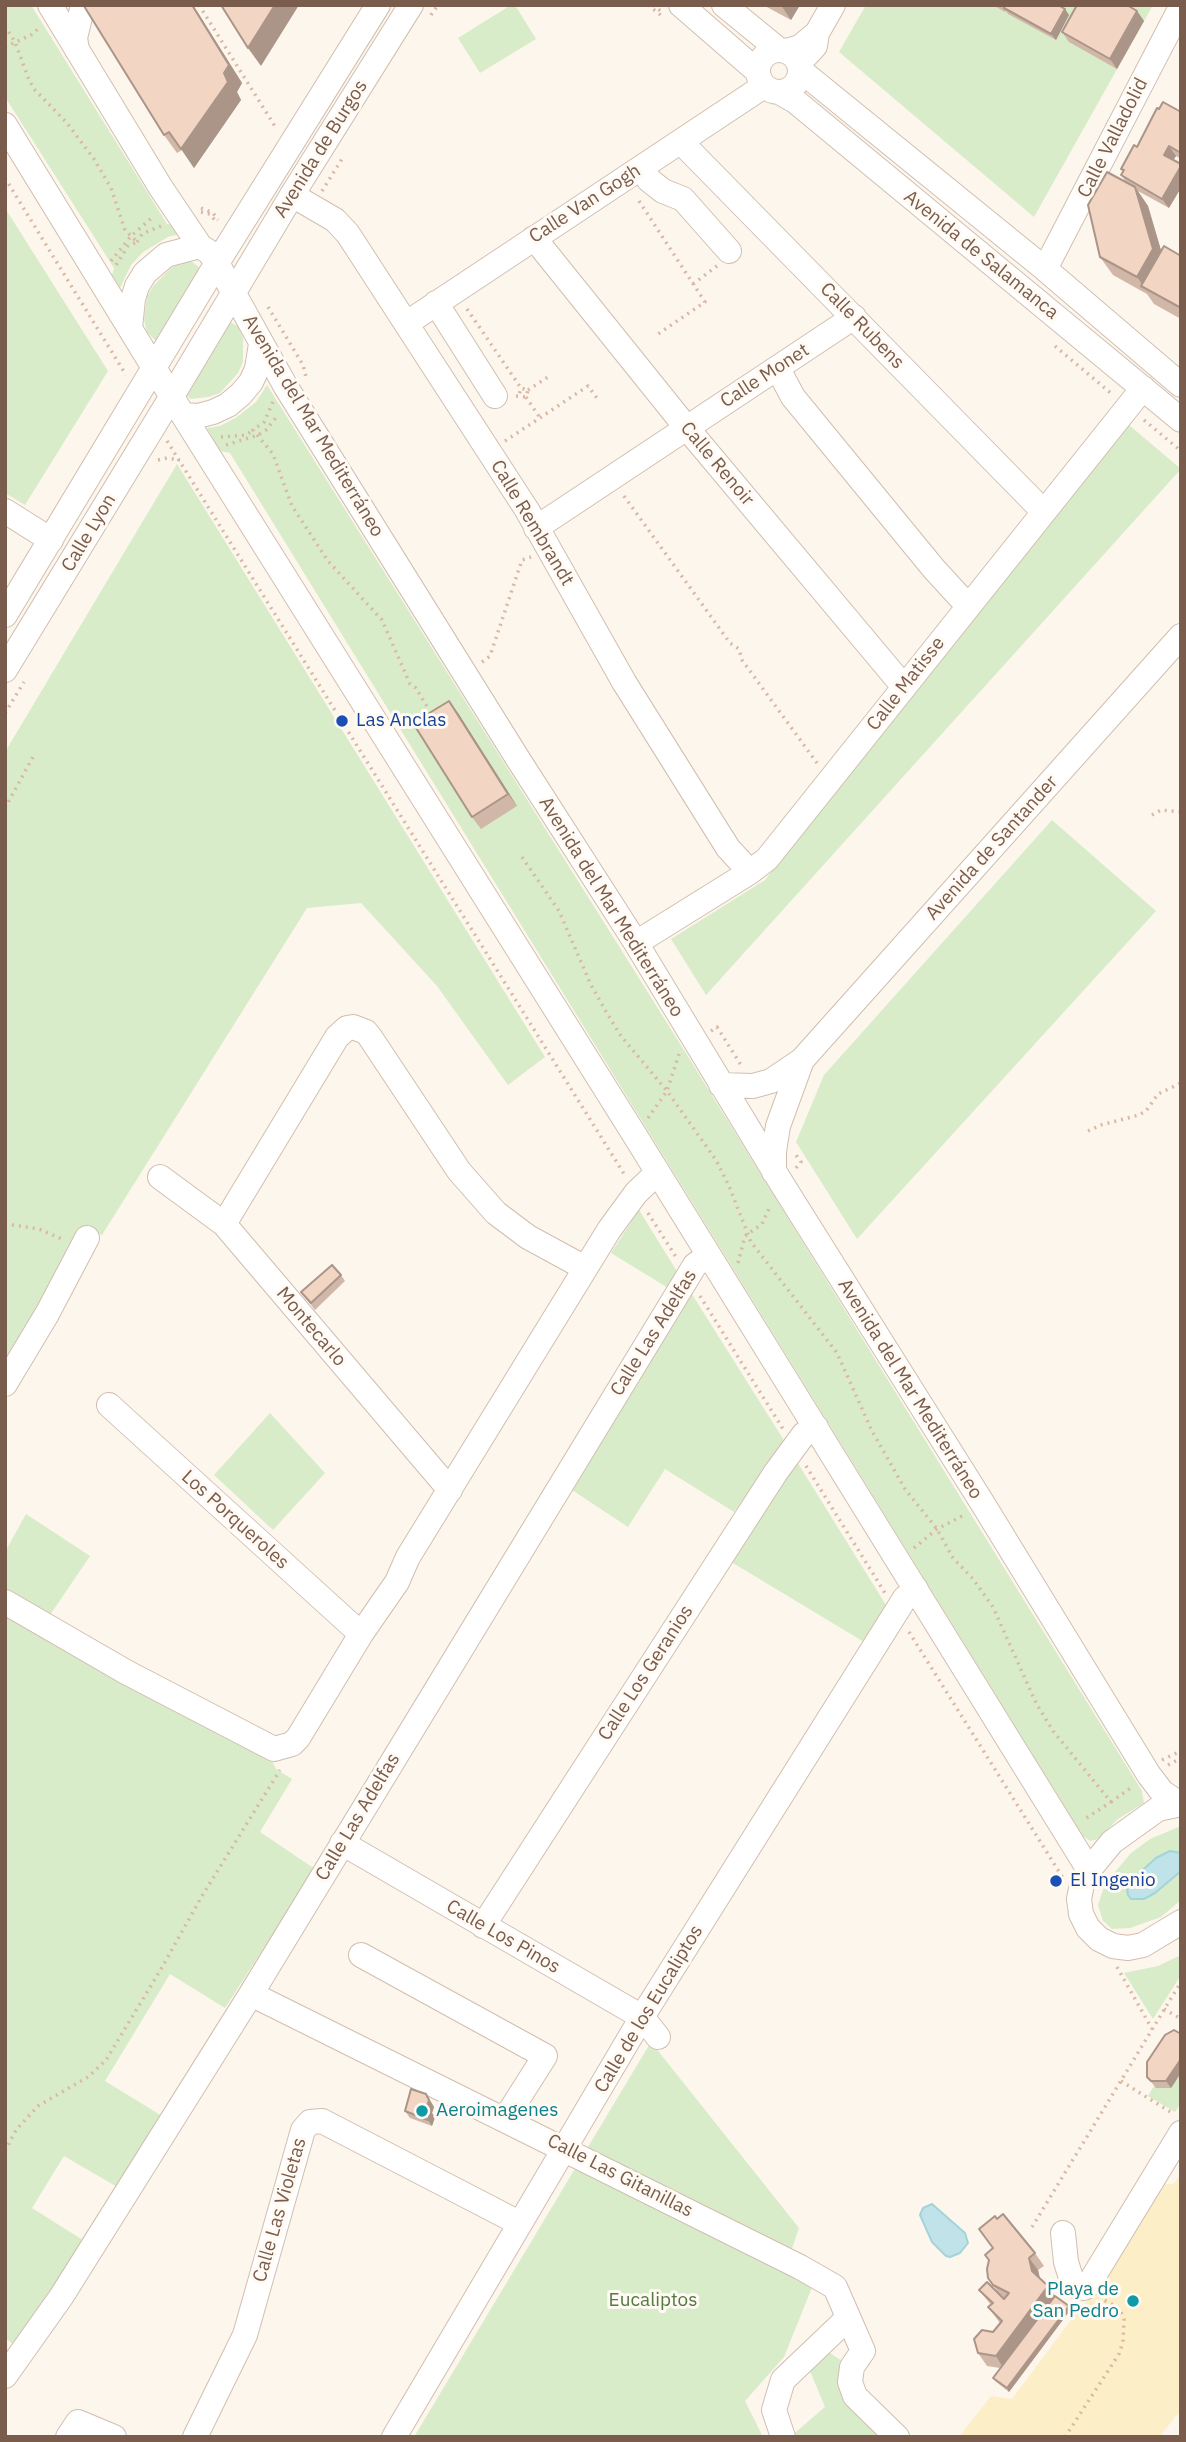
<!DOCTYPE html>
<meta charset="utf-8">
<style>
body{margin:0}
#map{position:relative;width:1186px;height:2442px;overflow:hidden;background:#fdf6ec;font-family:"IBM Plex Sans",sans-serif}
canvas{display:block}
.frame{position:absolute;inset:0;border:7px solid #7a5c4d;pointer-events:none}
</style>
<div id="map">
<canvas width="1186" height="2442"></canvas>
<div class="frame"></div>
</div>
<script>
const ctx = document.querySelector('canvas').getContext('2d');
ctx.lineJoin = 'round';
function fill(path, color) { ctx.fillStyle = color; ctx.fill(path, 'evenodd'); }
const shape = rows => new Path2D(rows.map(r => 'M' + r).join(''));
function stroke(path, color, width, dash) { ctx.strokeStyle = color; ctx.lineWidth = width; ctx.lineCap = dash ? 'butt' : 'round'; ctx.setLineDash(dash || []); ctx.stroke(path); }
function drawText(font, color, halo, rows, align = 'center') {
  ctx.font = font + ' "IBM Plex Sans",sans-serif'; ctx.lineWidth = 6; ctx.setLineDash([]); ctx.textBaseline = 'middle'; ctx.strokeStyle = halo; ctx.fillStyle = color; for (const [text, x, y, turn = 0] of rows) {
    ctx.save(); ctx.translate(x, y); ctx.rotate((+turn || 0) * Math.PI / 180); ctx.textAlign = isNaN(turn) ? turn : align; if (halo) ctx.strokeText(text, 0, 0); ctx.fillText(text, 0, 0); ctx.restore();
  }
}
fill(shape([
 [5,5,31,5,167,224,175,225,180,234,168,237,143,252,131,265,120,288,112,275,114,268,5,97],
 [511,5,515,5,536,39,480,73,458,38],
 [866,5,1153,5,1034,217,839,52],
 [5,208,108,371,25,505,5,493],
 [192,262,199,267,200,274,156,341,147,332,144,320,147,296,154,285,171,268,181,263],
 [230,322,238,326,243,338,243,362,238,373,220,393,208,397,191,399,186,395],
 [267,385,684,1050,1142,1791,1144,1803,1118,1819,1098,1839,1090,1841,1083,1836,230,453,220,451,207,428,220,426,237,417,256,402],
 [1129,425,1181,469,706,995,671,939,765,880,929,672],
 [177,464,545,1057,508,1085,437,986,361,903,307,908,102,1235,82,1226,5,1371,5,752],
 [1052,820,1156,911,857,1239,796,1142,824,1075],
 [639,1210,678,1273,668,1288,611,1253],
 [688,1288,785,1442,734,1512,665,1469,628,1527,566,1486],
 [270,1413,325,1473,273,1530,214,1475],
 [794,1457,886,1605,864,1642,728,1560],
 [26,1514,90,1556,48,1618,5,1591,5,1552],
 [5,1611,271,1759,276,1769,292,1779,260,1832,315,1869,225,2008,170,1974,105,2081,162,2116,119,2188,64,2156,32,2208,86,2242,17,2347,5,2338],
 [1181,1826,1181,1900,1161,1917,1130,1928,1112,1929,1103,1921,1098,1905,1105,1884,1131,1853,1150,1839],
 [1181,1955,1181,1975,1153,2019,1124,1973,1158,1966],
 [1181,2041,1181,2103,1175,2112,1148,2096],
 [651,2042,799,2228,786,2266,815,2280,784,2357,745,2401,763,2437,414,2437],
 [830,2353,842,2361,840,2374,912,2437,790,2437,825,2407,810,2371,821,2358]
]), '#d8ecc9');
fill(shape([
 [1181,2175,1181,2410,1159,2437,959,2437,991,2396,1012,2399,1079,2309,1094,2294,1164,2184,1173,2184]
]), '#fcefc7');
const water = shape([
 [1170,1851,1181,1853,1181,1871,1155,1893,1144,1899,1131,1899,1128,1895,1127,1889,1135,1877,1156,1858,1170,1851],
 [932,2204,965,2233,968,2243,960,2253,950,2257,946,2256,932,2242,920,2215,923,2208,932,2204]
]);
fill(water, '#bfe3e8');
stroke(water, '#a5d3da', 2);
const minor = shape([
 [50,5,161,188,200,246,209,252,217,263,286,387,518,759,636,943,782,1184,983,1504,1149,1775,1162,1792,1180,1804],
 [681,5,757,71],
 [724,5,779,50],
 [817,33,833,5],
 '758 71a21 21 0 1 1 42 0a21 21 0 1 1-42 0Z',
 [77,50,75,38,83,5],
 [787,51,800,47,817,33,815,46,799,63],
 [800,70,1045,269,1181,385],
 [779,92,795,101,1181,420],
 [5,125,183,415,634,1134,1089,1870],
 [681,142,1043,511],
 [642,167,649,180,663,191,683,199,729,251],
 [292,195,335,220,348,234,527,510,624,682,728,848,750,872],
 [534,238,686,427,904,687],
 [1045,269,1181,7],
 [436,303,495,396],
 [407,323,764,86],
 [130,328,133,299,137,286,145,273,166,255,200,246],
 [778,369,793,397,934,569,968,606],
 [183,415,198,416,213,412,228,405,241,394,251,382,257,369,261,344],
 [5,511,51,540],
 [536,528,854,317],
 [5,615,217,263,378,5],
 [5,670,172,396,292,195,411,5],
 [636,943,750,872,767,859,1143,388],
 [721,1085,753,1086,771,1081,802,1060,1181,636],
 [774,1172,774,1151,778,1126,802,1060],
 [160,1177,224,1224,450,1490],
 [224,1224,337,1037,347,1028,353,1027,366,1032,370,1037,459,1171,496,1213,528,1237,585,1268],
 [5,1384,47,1314,87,1238],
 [109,1405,361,1634],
 [5,1602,126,1672,274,1749,292,1744,298,1738,361,1634,397,1582,408,1557,609,1230,636,1193,657,1173],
 [1181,1804,1158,1809,1112,1842,1089,1870,1082,1884,1079,1899,1081,1914,1088,1928,1099,1939,1113,1946,1128,1948,1143,1945,1181,1922],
 [342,1843,642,2017,658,2037],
 [483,1926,776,1472,804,1434,816,1427],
 [361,1955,545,2056,505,2119],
 [251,1994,800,2267,835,2287,863,2351,852,2367,850,2382,855,2396,897,2437],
 [1063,2233,1066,2262,1072,2281,1078,2287,1084,2288,1089,2284,1181,2133],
 [5,2376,61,2297,251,1994,695,1265,708,1256],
 [68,2437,78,2422,114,2437],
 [195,2437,245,2335,303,2130,310,2122,322,2121,519,2223],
 [394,2437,642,2017,905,1598,916,1589],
 [783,2437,774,2410,783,2380,848,2318]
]);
stroke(minor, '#d1beb0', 26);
stroke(shape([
 [199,5,276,128],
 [648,5,663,17],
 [653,5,662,12],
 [431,15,438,5],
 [5,26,15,42,29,80,34,89,67,123,94,159,111,188,125,230,137,242,128,246,116,265],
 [5,47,31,35,40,27],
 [5,178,126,375],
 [322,191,342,159],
 [639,201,705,302,658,334],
 [201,208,213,213,218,220],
 [201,212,210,214,217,223],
 [137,242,142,234,161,226],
 [111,261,131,236,154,216],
 [693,284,717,266],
 [268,307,303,365,306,377],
 [467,309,521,388],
 [1055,346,1113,395],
 [528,390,548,377],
 [516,396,526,397,528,390,521,388,519,395],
 [526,397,540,418],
 [273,402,264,422,253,430,273,454,292,506,328,561,382,620,410,684,416,688,429,710],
 [1144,420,1181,451],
 [221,437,246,435,253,430],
 [167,441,626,1177],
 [505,441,588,386,599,401],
 [226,445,258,435,266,430,278,415],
 [158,460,167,458,180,460],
 [624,496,730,643,739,649,742,660,817,763],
 [482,662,490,656,522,560,531,557],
 [5,713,24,682],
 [5,808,34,755],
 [1152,815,1161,810,1181,812],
 [522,857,559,911,591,985,608,1015,621,1036,667,1091,716,1160,729,1186,751,1242,837,1353,872,1431,905,1489,937,1529,953,1558,973,1579,993,1607,1036,1703,1053,1731,1111,1802,1083,1820],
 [711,1031,717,1027,741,1065],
 [648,1118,667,1091,679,1054],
 [1088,1131,1101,1125,1139,1115,1146,1111,1158,1094,1181,1083],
 [796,1168,801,1162,796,1155],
 [648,1213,676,1257],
 [5,1224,39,1229,64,1240],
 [738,1263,745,1236,762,1224,770,1206],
 [700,1296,783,1429],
 [806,1466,885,1593],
 [914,1548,937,1529,966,1514],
 [909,1632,1063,1878],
 [1162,1760,1181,1751],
 [1168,1765,1181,1758],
 [1111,1802,1132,1787],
 [1117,1967,1152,2029],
 [1164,2009,1181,2019],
 [1121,2081,1172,2113],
 [5,2151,16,2130,38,2106,88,2077,106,2060,161,1969,202,1896,280,1770],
 [1032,2227,1181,1982],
 [1065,2437,1119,2354,1123,2342,1124,2319,1119,2308,1102,2299]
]), '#d9b8a5', 3.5, [2, 5]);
stroke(minor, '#fff', 24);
fill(shape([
 [84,5,193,5,242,83,237,92,241,100,194,168,182,150,177,153,164,135],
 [763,5,800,5,791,20],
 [993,5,1058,5,1069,15,1056,40,1008,14,1006,11,1005,12],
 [1137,11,1144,21,1117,69,1069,42,1062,32],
 [1181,112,1181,159,1176,156,1173,160,1169,208,1138,191,1148,206,1161,251,1181,256,1181,319,1154,304,1147,294,1113,275,1100,257,1126,182,1121,175,1123,172,1121,169,1137,147],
 [458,713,517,806,481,829,472,817],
 [341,1275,345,1281,315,1310,301,1292],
 [1147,2077,1176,2081,1171,2088,1156,2088],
 [430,2100,434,2107,432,2113,435,2117,432,2126,410,2118,405,2111],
 [1035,2253,1044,2266,1038,2270,1040,2278,1055,2296,1069,2306,1071,2309,1009,2392,995,2381,993,2378,1000,2368,987,2366,978,2353,1000,2323,988,2307,991,2305,979,2290,1000,2295,988,2278]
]), '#d1b7a8');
fill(shape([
 [192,5,193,5,242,83,237,92,241,100,194,168,181,149],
 [275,5,299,5,261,66,248,48],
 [781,5,800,5,791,20],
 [1065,9,1069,15,1056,40,1051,34],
 [1137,11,1144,21,1117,69,1110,59],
 [1169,146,1176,156,1171,164,1164,155],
 [1181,166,1181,188,1169,208,1162,199],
 [1135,187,1148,206,1166,267,1144,287,1137,277],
 [449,701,458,713,517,806,508,794],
 [1181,2059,1181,2073,1171,2088,1166,2081],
 [426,2094,434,2107,432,2113,435,2117,432,2126,428,2120],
 [1029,2258,1038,2270,1041,2284,1032,2271],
 [1048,2286,1057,2299,1004,2369,996,2356],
 [1069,2306,1071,2309,1009,2392,1007,2388]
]), '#aa9588');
const building = shape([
 [84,5,192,5,229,65,224,73,228,82,181,149,169,132,164,135,84,6,84,5],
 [221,5,275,5,248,48,221,5],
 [1005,5,1058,5,1065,9,1051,34,1004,8,1005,5],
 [1077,5,1127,5,1137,11,1110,59,1062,32,1077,5],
 [1163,102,1181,112,1181,153,1169,146,1164,155,1181,164,1181,166,1162,199,1121,175,1124,170,1121,169,1134,145,1137,147,1157,108,1159,109,1163,102],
 [1107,172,1135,187,1153,249,1137,277,1100,257,1088,205,1107,172],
 [1164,246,1181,256,1181,308,1141,286,1164,246],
 [449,701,508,794,472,817,413,723,449,701],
 [332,1265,341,1275,311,1303,301,1292,332,1265],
 [1174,2030,1181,2034,1181,2059,1166,2081,1151,2081,1147,2077,1147,2062,1165,2035,1174,2030],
 [411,2089,426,2094,429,2100,426,2109,430,2111,428,2120,405,2111,411,2089],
 [1003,2214,1035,2253,1029,2258,1032,2271,1048,2286,996,2356,978,2353,974,2339,982,2330,993,2332,1002,2321,988,2307,993,2303,979,2290,987,2282,1004,2299,1009,2293,993,2285,988,2278,987,2269,989,2260,985,2255,993,2248,979,2229,995,2216,997,2219,1003,2214],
 [1055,2296,1069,2306,1007,2388,993,2378,1055,2296]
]);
fill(building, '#f3d5c3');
stroke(building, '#aa9588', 2);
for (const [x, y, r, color] of [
 [342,721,7,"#1a4fb4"],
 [1056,1881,7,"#1a4fb4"],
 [422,2111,7,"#0f9aa8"],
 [1133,2301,7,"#0f9aa8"]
]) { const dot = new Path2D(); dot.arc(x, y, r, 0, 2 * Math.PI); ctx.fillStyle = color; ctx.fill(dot); stroke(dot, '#fffaf3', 2.5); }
drawText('19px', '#7a5c4d', '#fffaf3', [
 ["Calle Valladolid",1113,138,-63],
 ["Avenida de Burgos",321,149,-58],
 ["Calle Van Gogh",585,204,-33],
 ["Avenida de Salamanca",981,255,39],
 ["Calle Rubens",862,326,46],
 ["Calle Monet",765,376,-33],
 ["Avenida del Mar Mediterráneo",313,426,59],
 ["Calle Renoir",717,464,50],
 ["Calle Rembrandt",532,523,59],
 ["Calle Lyon",89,533,-59],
 ["Calle Matisse",906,684,-52],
 ["Avenida de Santander",992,848,-48],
 ["Avenida del Mar Mediterráneo",611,907,58],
 ["Montecarlo",311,1327,50],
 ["Calle Las Adelfas",654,1333,-58],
 ["Avenida del Mar Mediterráneo",910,1389,58],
 ["Los Porqueroles",235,1520,42],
 ["Calle Los Geranios",646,1673,-57],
 ["Calle Las Adelfas",358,1817,-59],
 ["Calle Los Pinos",503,1937,30],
 ["Calle de los Eucaliptos",649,2009,-59],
 ["Calle Las Gitanillas",620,2176,27],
 ["Calle Las Violetas",280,2210,-74]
]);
drawText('19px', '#164399', '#fffaf3', [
 ["Las Anclas",356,721],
 ["El Ingenio",1070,1881]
], 'left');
drawText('19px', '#0d838f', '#fffaf3', [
 ["Aeroimagenes",436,2111],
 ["Playa de",1119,2290,"right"],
 ["San Pedro",1119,2312,"right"]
], 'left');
drawText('19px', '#537a41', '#fffaf3', [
 ["Eucaliptos",653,2301]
]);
</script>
